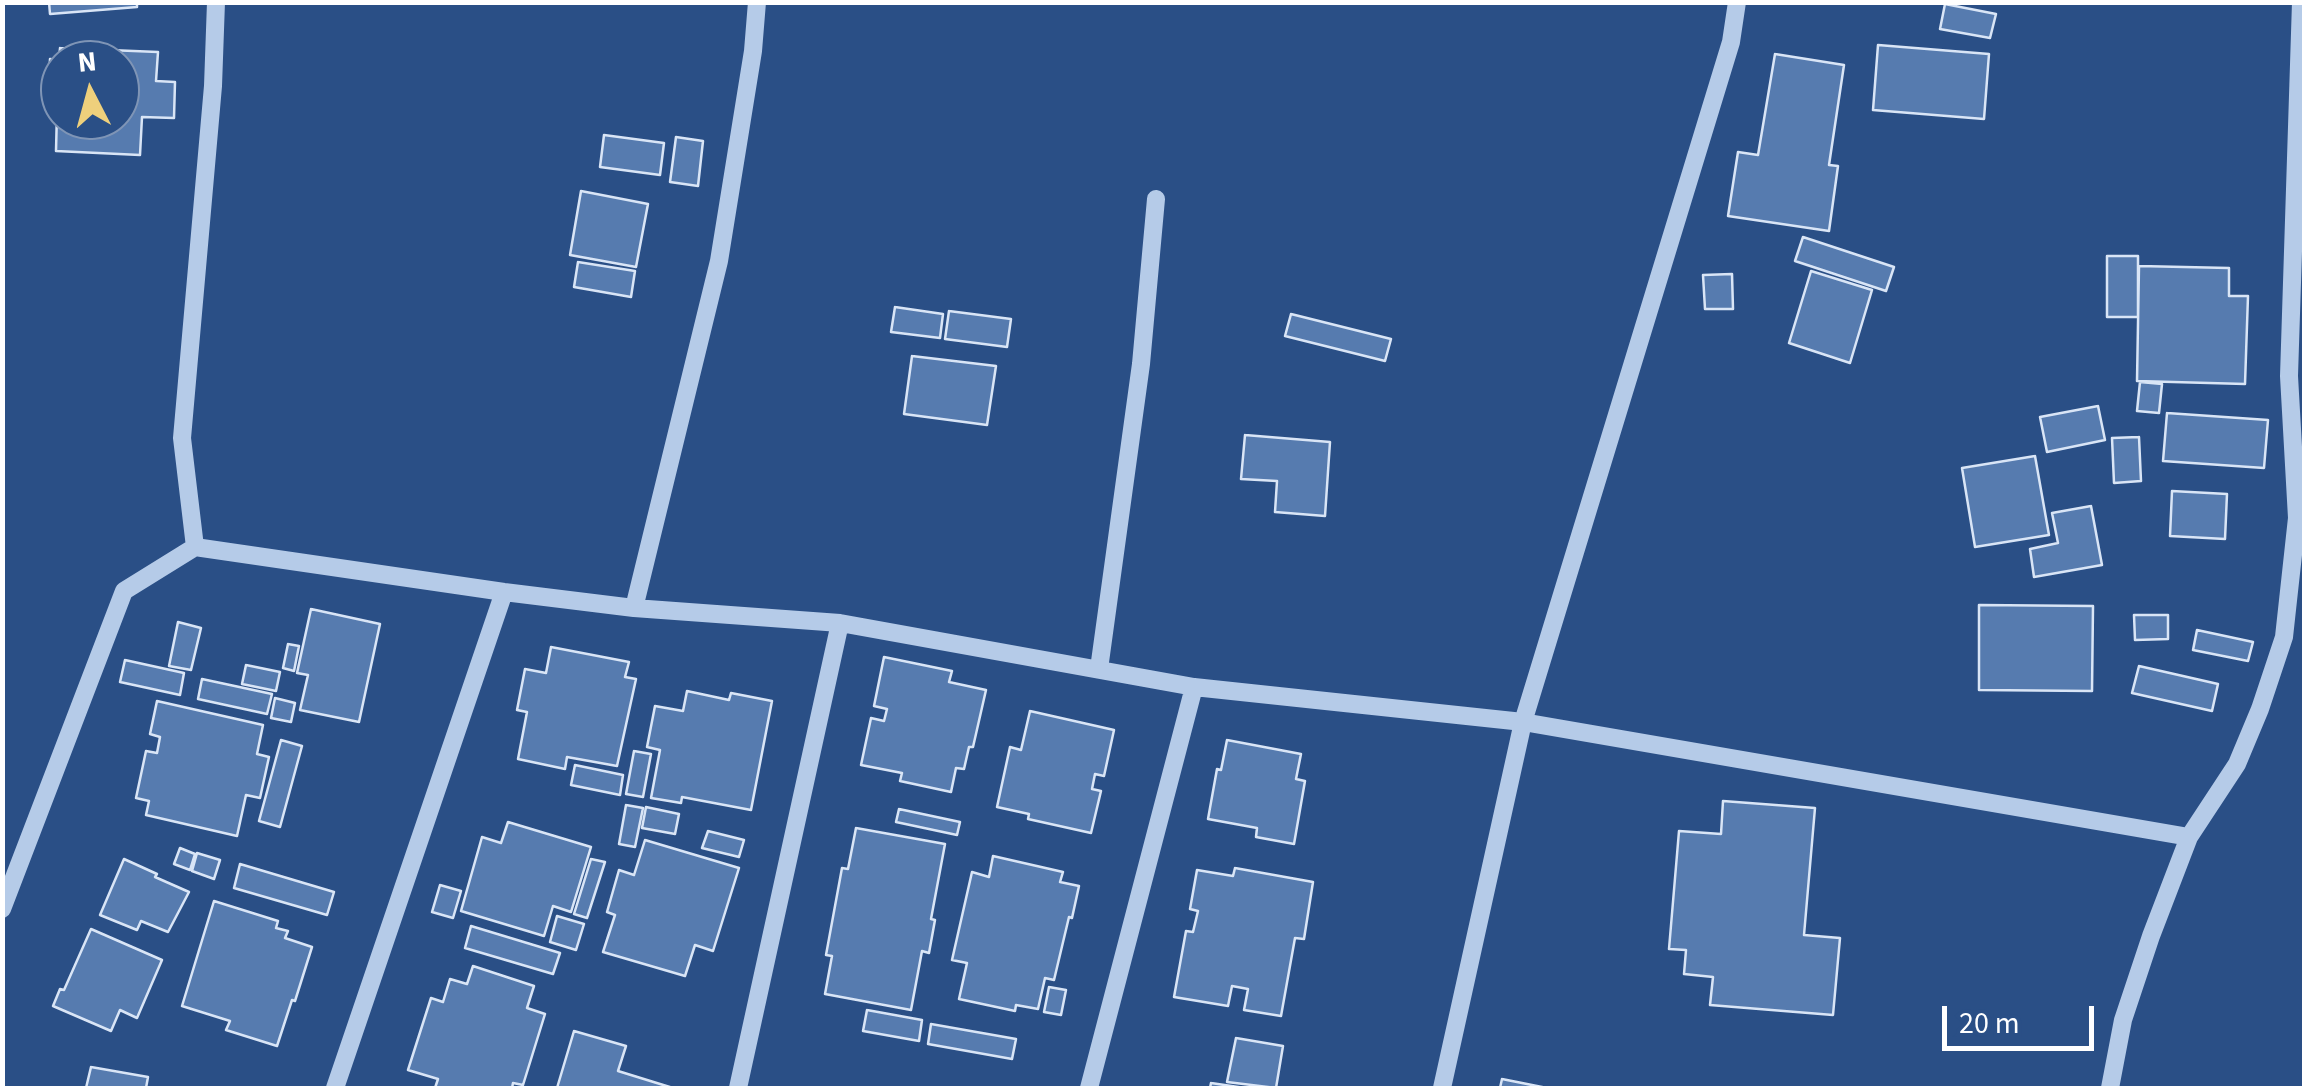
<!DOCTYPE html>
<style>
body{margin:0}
#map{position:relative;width:2307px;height:1091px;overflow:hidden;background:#2a4f86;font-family:"Source Sans 3",sans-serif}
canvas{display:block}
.frame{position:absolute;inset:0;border:5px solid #fff;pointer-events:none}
.north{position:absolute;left:40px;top:40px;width:100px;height:100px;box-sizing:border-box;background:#2a4f86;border:2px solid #7f95b6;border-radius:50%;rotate:354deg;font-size:28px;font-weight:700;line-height:40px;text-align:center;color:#fff}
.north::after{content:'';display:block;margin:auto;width:35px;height:45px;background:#eed07c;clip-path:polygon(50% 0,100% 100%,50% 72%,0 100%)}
.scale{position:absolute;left:1942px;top:1006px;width:152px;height:45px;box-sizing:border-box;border:5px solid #fff;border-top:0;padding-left:12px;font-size:30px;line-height:35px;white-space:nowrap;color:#fff;-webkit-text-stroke:8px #2a4f86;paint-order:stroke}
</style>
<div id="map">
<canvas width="2307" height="1091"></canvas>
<div class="frame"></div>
<div class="north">N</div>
<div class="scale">20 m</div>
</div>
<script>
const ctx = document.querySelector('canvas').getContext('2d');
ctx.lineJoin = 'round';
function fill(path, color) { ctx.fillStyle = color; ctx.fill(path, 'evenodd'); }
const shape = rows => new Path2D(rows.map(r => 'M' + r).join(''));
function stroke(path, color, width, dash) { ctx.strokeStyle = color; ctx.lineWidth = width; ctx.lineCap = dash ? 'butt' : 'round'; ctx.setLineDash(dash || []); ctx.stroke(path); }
const building = shape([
 [49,2,137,2,137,7,50,14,49,2],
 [1945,4,1996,14,1990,38,1940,29,1945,4],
 [1878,45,1989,54,1984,119,1873,110,1878,45],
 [60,48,158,52,156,81,175,82,174,118,142,117,140,155,56,151,57,111,48,110,50,59,59,60,60,48],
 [60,60,120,60,120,120,60,120,60,60],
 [1775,54,1844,65,1829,165,1838,166,1829,231,1728,216,1738,152,1758,155,1775,54],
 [604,135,664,143,660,175,600,167,604,135],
 [676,137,703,141,698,186,670,182,676,137],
 [581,191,648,204,636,267,570,255,581,191],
 [1803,237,1894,267,1886,291,1795,261,1803,237],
 [2107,256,2138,256,2138,317,2107,317,2107,256],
 [578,262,635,271,631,297,574,287,578,262],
 [2139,266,2229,268,2229,296,2248,296,2245,384,2137,381,2139,266],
 [1811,271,1872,290,1850,363,1789,343,1811,271],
 [1732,274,1733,309,1705,309,1703,275,1732,274],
 [895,307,943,314,940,338,891,332,895,307],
 [949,311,1011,319,1007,347,945,339,949,311],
 [1291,314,1391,339,1385,361,1285,336,1291,314],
 [912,356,996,366,987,425,904,414,912,356],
 [2140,382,2162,384,2159,413,2137,411,2140,382],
 [2098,406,2105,440,2047,452,2040,417,2098,406],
 [2167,413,2268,420,2264,468,2163,461,2167,413],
 [1245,435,1330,442,1325,516,1275,512,1277,481,1241,479,1245,435],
 [2139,437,2141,481,2114,483,2112,438,2139,437],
 [2035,456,2049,535,1975,547,1962,468,2035,456],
 [2172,491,2227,494,2225,539,2170,536,2172,491],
 [2091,506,2102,565,2034,577,2030,549,2058,543,2052,513,2091,506],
 [1979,605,2093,606,2092,691,1979,690,1979,605],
 [311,609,380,624,359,722,300,710,308,675,297,673,311,609],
 [2134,615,2168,615,2168,639,2135,640,2134,615],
 [178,622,201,628,191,670,169,666,178,622],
 [2197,630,2253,642,2248,661,2193,650,2197,630],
 [288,644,299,646,294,671,283,668,288,644],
 [551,647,629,662,625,677,636,679,617,766,567,757,565,769,518,759,527,712,517,710,525,669,546,673,551,647],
 [884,657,952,671,949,682,986,690,973,747,969,747,964,769,956,768,951,792,900,781,902,773,861,765,871,718,884,721,887,709,874,706,884,657],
 [125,660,184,673,180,695,120,682,125,660],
 [246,665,280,672,276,691,242,684,246,665],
 [2139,666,2218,684,2212,711,2132,693,2139,666],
 [202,679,272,694,267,714,198,699,202,679],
 [687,691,729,700,731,693,772,701,751,810,682,797,681,803,651,798,660,750,647,747,655,706,683,711,687,691],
 [275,698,295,703,291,722,271,718,275,698],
 [157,701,263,725,257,754,269,757,260,798,246,795,237,836,146,815,149,801,136,798,146,751,157,753,160,737,150,734,157,701],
 [1030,711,1114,730,1104,776,1095,774,1092,789,1101,791,1091,833,1028,819,1029,814,997,807,1010,747,1021,750,1030,711],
 [281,740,302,746,280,827,259,821,281,740],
 [1227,740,1301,754,1296,779,1305,781,1294,844,1256,837,1257,828,1208,819,1217,769,1221,770,1227,740],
 [634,751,651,754,643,797,626,794,634,751],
 [575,765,623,775,620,795,571,785,575,765],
 [1723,801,1815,808,1804,935,1840,938,1833,1015,1710,1005,1713,977,1684,974,1686,950,1669,949,1679,831,1721,834,1723,801],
 [626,805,643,808,635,847,619,844,626,805],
 [646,807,679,814,675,834,642,828,646,807],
 [899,809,960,822,957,835,896,822,899,809],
 [508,822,591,847,571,912,553,906,544,936,461,911,482,837,501,843,508,822],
 [856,828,945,844,931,919,935,920,929,953,922,951,911,1010,825,994,832,956,826,955,842,868,848,869,856,828],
 [708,831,744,840,739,857,702,848,708,831],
 [645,840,739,868,713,951,695,945,685,976,603,952,615,915,607,912,619,870,634,875,645,840],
 [180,848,195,854,190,870,174,864,180,848],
 [197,853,220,860,214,879,192,871,197,853],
 [993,856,1063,872,1060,882,1079,886,1072,918,1069,917,1054,980,1045,978,1038,1009,1016,1005,1015,1011,959,999,967,963,952,960,972,872,989,877,993,856],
 [124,859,157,874,155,877,189,892,168,932,141,921,137,930,100,915,124,859],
 [591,859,605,862,587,918,574,914,591,859],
 [240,864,334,892,327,915,234,888,240,864],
 [1235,868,1313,882,1304,939,1295,938,1281,1016,1244,1010,1248,989,1232,986,1228,1006,1174,997,1186,931,1193,932,1198,911,1190,909,1197,870,1233,876,1235,868],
 [440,885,461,891,453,918,432,912,440,885],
 [214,901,278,921,276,928,288,931,285,938,312,947,295,1001,292,1000,277,1046,226,1030,230,1021,182,1006,214,901],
 [557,916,584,924,576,950,550,942,557,916],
 [471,926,560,953,553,974,465,948,471,926],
 [91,929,162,960,137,1018,120,1010,111,1031,53,1006,60,989,64,990,91,929],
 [473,966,534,986,527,1008,545,1014,523,1085,513,1083,512,1088,435,1088,438,1079,408,1070,431,998,443,1002,450,979,467,984,473,966],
 [1049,987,1066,990,1061,1015,1044,1012,1049,987],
 [867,1010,922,1020,919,1041,863,1031,867,1010],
 [931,1024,1016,1039,1012,1059,928,1044,931,1024],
 [574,1031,626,1046,618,1071,673,1088,557,1088,574,1031],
 [1236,1038,1283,1046,1276,1088,1227,1082,1236,1038],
 [91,1067,148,1077,146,1088,86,1088,91,1067],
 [1502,1079,1547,1088,1500,1088,1502,1079],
 [1211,1083,1245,1088,1210,1088,1211,1083]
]);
fill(building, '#567baf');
stroke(building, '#d9e5f6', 2.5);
stroke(shape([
 [195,547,504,592,634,608,840,623,1194,687,1523,722,2189,837],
 [634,608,719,261,753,51,757,2],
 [1099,669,1141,364,1156,199],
 [2,909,124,591,195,547,182,438,213,86,216,2],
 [335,1088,504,592],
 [738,1088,840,623],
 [1089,1088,1194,687],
 [1442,1088,1523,722,1731,42,1737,2],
 [2110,1088,2123,1020,2151,936,2189,837,2237,764,2260,709,2284,637,2297,518,2289,376,2301,2]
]), '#b5cbe8', 18);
</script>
